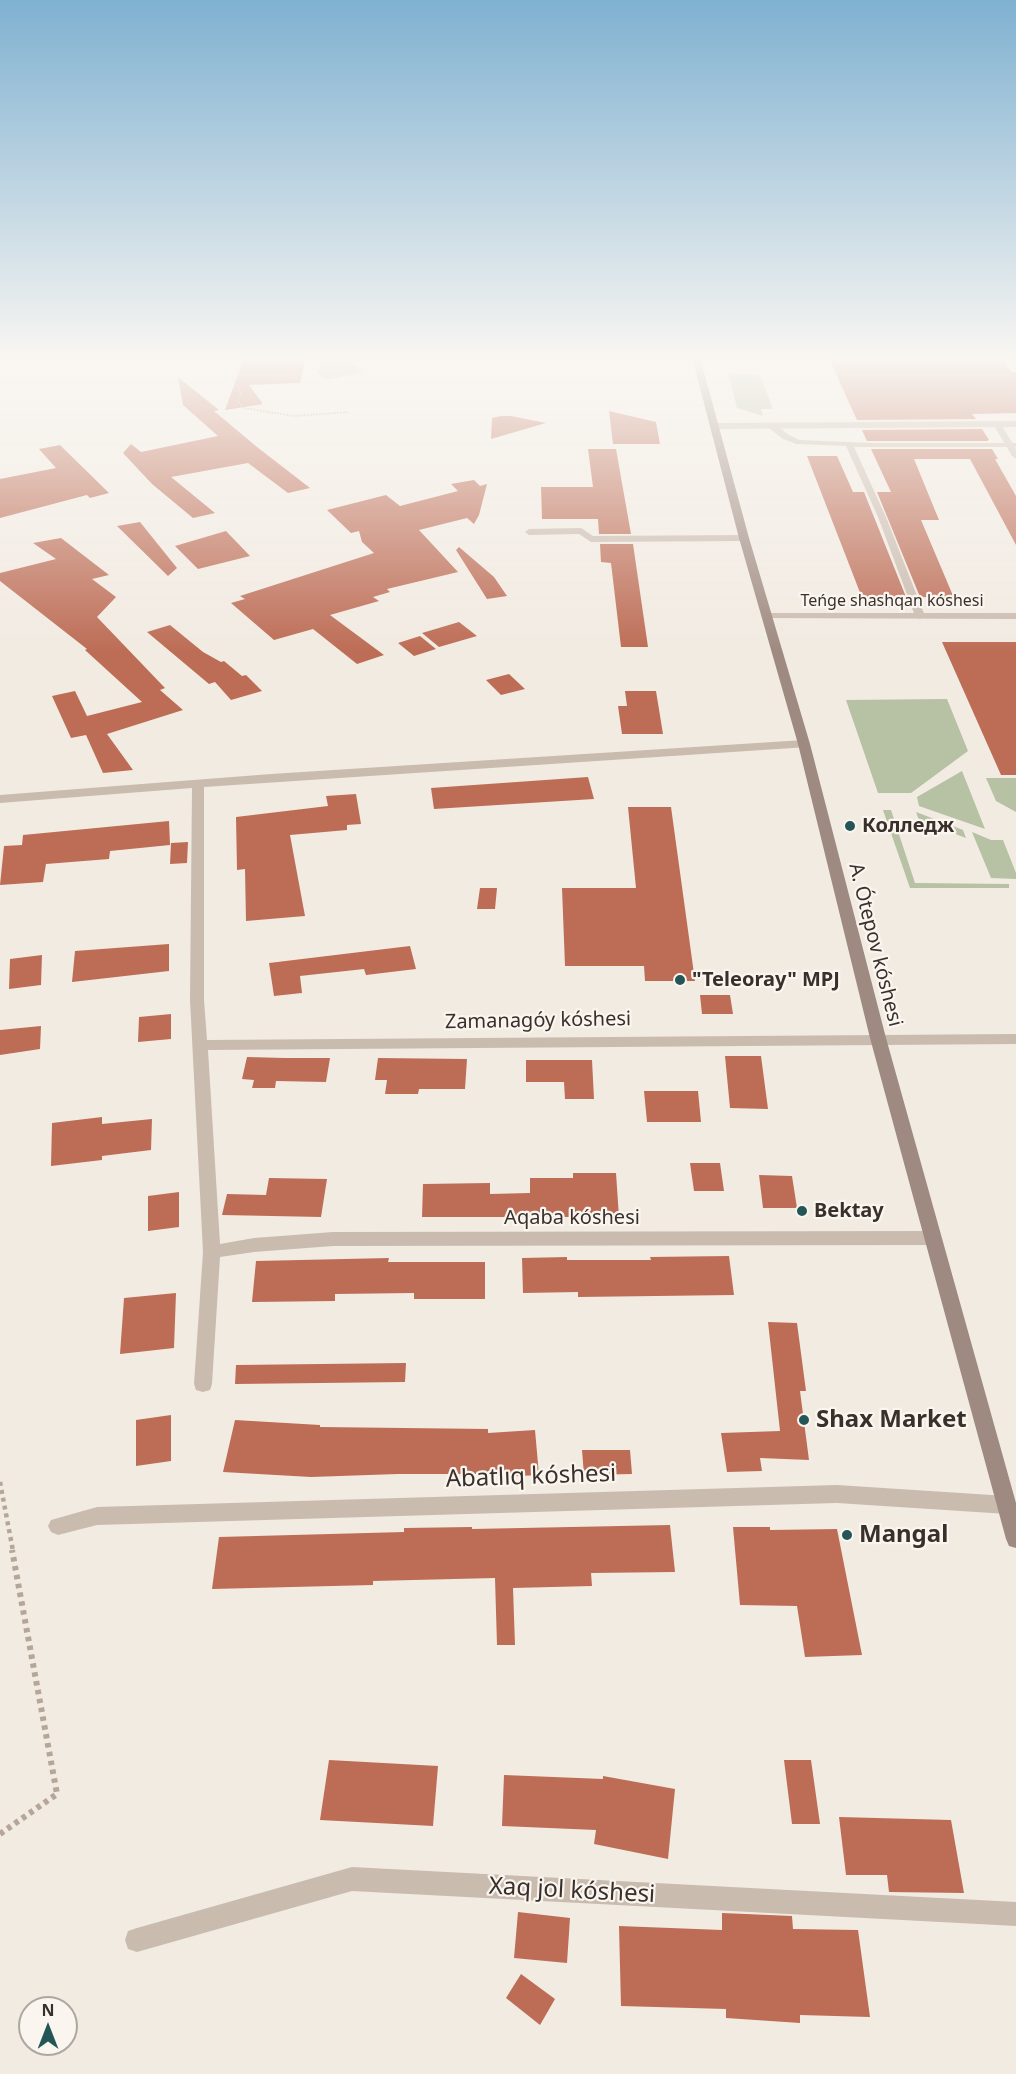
<!DOCTYPE html>
<meta charset="utf-8">
<style>
body{margin:0}
#map{position:relative;width:1016px;height:2074px;overflow:hidden;background:#f2ebe2;font-family:"Noto Sans",sans-serif}
canvas{display:block}
.north{position:absolute;left:18px;top:1996px;width:60px;height:60px;box-sizing:border-box;background:#faf5ef;border:2px solid #ada6a1;border-radius:50%;rotate:0deg;font-size:16px;font-weight:700;line-height:24px;text-align:center;color:#39302c}
.north::after{content:'';display:block;margin:auto;width:21px;height:27px;background:#245658;clip-path:polygon(50% 0,100% 100%,50% 72%,0 100%)}
</style>
<div id="map">
<canvas width="1016" height="2074"></canvas>
<div class="north">N</div>
</div>
<script>
const ctx = document.querySelector('canvas').getContext('2d');
ctx.lineJoin = 'round';
function fill(path, color) { ctx.fillStyle = color; ctx.fill(path, 'evenodd'); }
const shape = rows => new Path2D(rows.map(r => 'M' + r).join(''));
function stroke(path, color, width, dash) { ctx.strokeStyle = color; ctx.lineWidth = width; ctx.lineCap = dash ? 'butt' : 'round'; ctx.setLineDash(dash || []); ctx.stroke(path); }
function drawText(font, color, halo, rows, align = 'center') {
  ctx.font = font + ' "Noto Sans",sans-serif'; ctx.lineWidth = 4.5; ctx.setLineDash([]); ctx.textBaseline = 'middle'; ctx.strokeStyle = halo; ctx.fillStyle = color; for (const [text, x, y, turn = 0] of rows) {
    ctx.save(); ctx.translate(x, y); ctx.rotate((+turn || 0) * Math.PI / 180); ctx.textAlign = isNaN(turn) ? turn : align; if (halo) ctx.strokeText(text, 0, 0); ctx.fillText(text, 0, 0); ctx.restore();
  }
}
fill(shape([
 [320,361,349,361,363,372,326,380,318,373],
 [728,374,760,375,773,409,761,409,763,416,737,408],
 [947,699,968,751,911,793,878,793,846,700],
 [962,771,985,829,919,806,917,797],
 [986,778,1016,778,1016,812,996,801],
 [883,810,891,810,915,883,1009,884,1009,888,910,888],
 [916,812,963,830,966,838,919,820],
 [972,832,991,840,1003,840,1016,873,1016,879,991,878]
]), '#b7c1a3');
fill(shape([
 [243,361,305,361,300,383,249,385,263,404,225,410],
 [830,361,1003,361,1011,372,1016,372,1016,413,972,414,976,419,857,420],
 [178,377,219,410,214,411,257,447,310,488,288,493,248,463,171,477,215,513,193,518,152,484,123,453,131,444,141,452,218,436,183,405],
 [609,411,656,422,660,444,613,444],
 [501,416,511,416,546,423,491,439,492,418],
 [982,429,989,440,987,441,867,441,862,430],
 [60,445,109,493,90,498,87,495,0,518,0,479,56,468,39,449],
 [588,449,616,449,631,534,599,534,598,519,542,519,541,487,593,487],
 [871,449,992,449,998,459,995,459,1016,496,1016,545,970,459,914,459,939,520,921,520,954,598,920,597,877,492,891,492],
 [807,456,837,456,853,492,864,492,906,597,894,597,899,607,866,608],
 [474,480,480,486,487,484,479,515,474,524,467,518,419,530,458,572,387,589,390,592,373,597,379,601,330,615,384,655,357,664,313,629,274,640,231,603,245,599,240,596,374,553,362,542,359,531,351,533,327,510,386,495,400,506,458,491,451,484],
 [140,522,177,568,168,576,117,526],
 [226,531,250,556,198,569,175,546],
 [61,538,109,575,92,579,116,597,97,617,165,688,160,690,183,710,107,734,133,770,103,773,86,735,71,738,52,696,75,691,87,716,142,702,85,650,87,649,0,581,0,573,56,559,33,543],
 [600,544,633,544,648,647,621,647,611,563,601,562],
 [459,547,494,577,507,596,487,599,456,550],
 [459,622,477,636,439,647,422,633],
 [170,625,203,652,221,662,224,661,242,676,246,675,262,691,231,700,215,682,209,684,147,632],
 [420,636,436,649,414,656,398,643],
 [942,642,1016,642,1016,775,1001,775],
 [509,674,525,689,501,695,486,680],
 [625,691,656,691,663,734,622,734,618,706,627,706],
 [588,777,594,799,434,809,431,788],
 [356,794,361,824,347,825,347,830,290,835,305,916,246,921,245,869,237,870,236,817,328,806,326,796],
 [628,807,671,807,695,981,645,981,644,966,565,966,562,888,636,888],
 [169,821,170,845,110,851,109,859,46,864,43,882,0,885,4,846,22,845,23,835],
 [188,842,187,863,170,864,171,843],
 [480,888,497,888,495,909,477,909],
 [169,944,169,971,72,982,75,951],
 [410,946,416,969,366,975,364,969,300,976,302,993,274,996,269,963],
 [42,955,41,985,9,989,10,959],
 [700,995,730,995,733,1014,702,1014],
 [171,1014,171,1039,138,1042,139,1017],
 [41,1026,40,1049,0,1055,0,1030],
 [725,1056,761,1056,768,1109,730,1108],
 [247,1057,285,1058,330,1058,326,1082,276,1081,275,1088,252,1088,254,1080,242,1079],
 [378,1058,467,1059,465,1089,419,1089,418,1094,385,1094,387,1080,375,1080],
 [526,1060,592,1060,594,1099,565,1099,564,1082,526,1082],
 [644,1091,698,1091,701,1122,647,1122],
 [102,1117,102,1124,152,1119,151,1150,102,1156,102,1160,51,1166,52,1123],
 [690,1163,720,1163,724,1191,694,1191],
 [573,1173,616,1173,619,1217,422,1217,423,1184,490,1183,490,1194,530,1193,530,1178,573,1178],
 [759,1175,792,1176,797,1208,763,1208],
 [269,1178,327,1179,321,1217,222,1215,227,1194,266,1195],
 [179,1192,179,1227,148,1231,148,1196],
 [729,1256,734,1295,578,1297,578,1292,523,1293,522,1258,567,1257,567,1260,651,1260,650,1257],
 [389,1258,388,1262,485,1262,485,1299,414,1299,414,1293,335,1294,335,1301,252,1302,256,1261],
 [176,1293,174,1348,120,1354,124,1298],
 [768,1322,797,1323,806,1391,800,1391,809,1460,760,1458,762,1471,727,1472,721,1433,780,1431],
 [406,1363,405,1382,235,1384,236,1365],
 [171,1415,171,1461,136,1466,136,1420],
 [235,1420,320,1425,320,1427,488,1429,488,1433,535,1430,539,1475,500,1477,499,1474,398,1474,311,1477,223,1472],
 [582,1450,630,1450,632,1474,584,1475],
 [670,1525,675,1572,591,1573,592,1586,513,1588,515,1645,497,1645,495,1578,373,1581,373,1585,212,1589,219,1537,404,1532,404,1528,472,1527,472,1529],
 [733,1527,770,1527,770,1530,837,1529,862,1655,805,1657,797,1606,740,1605],
 [329,1760,438,1766,433,1826,320,1820],
 [784,1760,811,1760,820,1824,792,1824],
 [504,1775,603,1779,603,1776,675,1789,668,1859,594,1844,596,1830,502,1826],
 [839,1817,951,1820,964,1893,889,1892,887,1875,846,1875],
 [518,1912,570,1918,567,1963,514,1958],
 [722,1913,792,1916,793,1929,858,1930,870,2017,800,2015,800,2023,726,2018,726,2009,621,2006,619,1926,722,1930],
 [521,1974,555,1999,540,2025,506,1998]
]), '#bd6d56');
stroke(shape([
 [232,376,241,393,237,401,244,408,294,416,349,412]
]), '#b6a599', 2, [1.5, 1.5]);
stroke(shape([
 [0,1482,13,1551]
]), '#b6a599', 4.5, [4, 4]);
stroke(shape([
 [0,1834,57,1794,12,1550]
]), '#b6a599', 6, [4.5, 4.5]);
fill(shape([
 [769,424,775,424,789,435,800,440,872,443,1016,443,1016,447,854,447,886,517,925,616,920,619,915,616,878,517,846,446,796,444,783,439,769,428,769,424],
 [581,528,593,536,744,535,748,538,744,541,591,542,579,534,529,535,525,532,529,529,581,528]
]), '#cabbaf');
fill(shape([
 [994,422,1001,424,1016,449,1016,459,1012,456,993,424,994,422],
 [767,613,1016,613,1016,619,763,618,762,616,767,613],
 [804,740,810,744,808,747,204,787,204,1000,207,1040,1016,1034,1016,1044,208,1050,220,1244,254,1238,333,1232,932,1231,938,1233,941,1238,938,1243,932,1245,333,1246,254,1252,220,1257,212,1384,210,1390,203,1392,196,1390,194,1384,203,1252,190,1000,192,788,0,803,0,795,271,774,804,740],
 [837,1485,1007,1496,1014,1499,1016,1507,1014,1511,1007,1514,837,1503,97,1525,58,1535,51,1532,48,1526,51,1520,97,1507,837,1485],
 [352,1867,1016,1902,1016,1926,352,1891,137,1952,128,1949,125,1940,128,1931,137,1928,352,1867]
]), '#cabbaf');
fill(shape([
 [1016,421,1016,427,714,429,710,426,714,423,1016,421]
]), '#cabbaf');
fill(shape([
 [693,361,701,361,749,538,810,744,886,1038,1016,1503,1016,1548,1009,1546,1006,1539,870,1038,798,744,739,538,693,361]
]), '#9e8a80');
const sky = ctx.createLinearGradient(0, 0, 0, 651);
sky.addColorStop(0, '#7fb1d1');
sky.addColorStop(0.55, '#f9f6f2');
sky.addColorStop(1, '#f9f6f200');
ctx.fillStyle = sky;
ctx.fillRect(0, 0, 1016, 651);
for (const [x, y, r, color] of [
 [850,826,6,"#245658"],
 [680,980,6,"#245658"],
 [802,1211,6,"#245658"],
 [804,1420,6,"#245658"],
 [847,1535,6,"#245658"]
]) { const dot = new Path2D(); dot.arc(x, y, r, 0, 2 * Math.PI); ctx.fillStyle = color; ctx.fill(dot); stroke(dot, '#faf5ef', 2); }
drawText('16px', '#39302c', '#faf5ef', [
 ["Teńge shashqan kóshesi",892,601]
]);
drawText('bold 20px', '#39302c', '#faf5ef', [
 ["Колледж",862,826],
 ["\"Teleoray\" MPJ",692,980],
 ["Bektay",814,1211]
], 'left');
drawText('20px', '#39302c', '#faf5ef', [
 ["A. Ótepov kóshesi",875,945,76],
 ["Zamanagóy kóshesi",538,1021,-1],
 ["Aqaba kóshesi",572,1218]
]);
drawText('bold 24px', '#39302c', '#faf5ef', [
 ["Shax Market",816,1420],
 ["Mangal",859,1535]
], 'left');
drawText('24px', '#39302c', '#faf5ef', [
 ["Abatlıq kóshesi",531,1477,-2],
 ["Xaq jol kóshesi",572,1891,3]
]);
</script>
